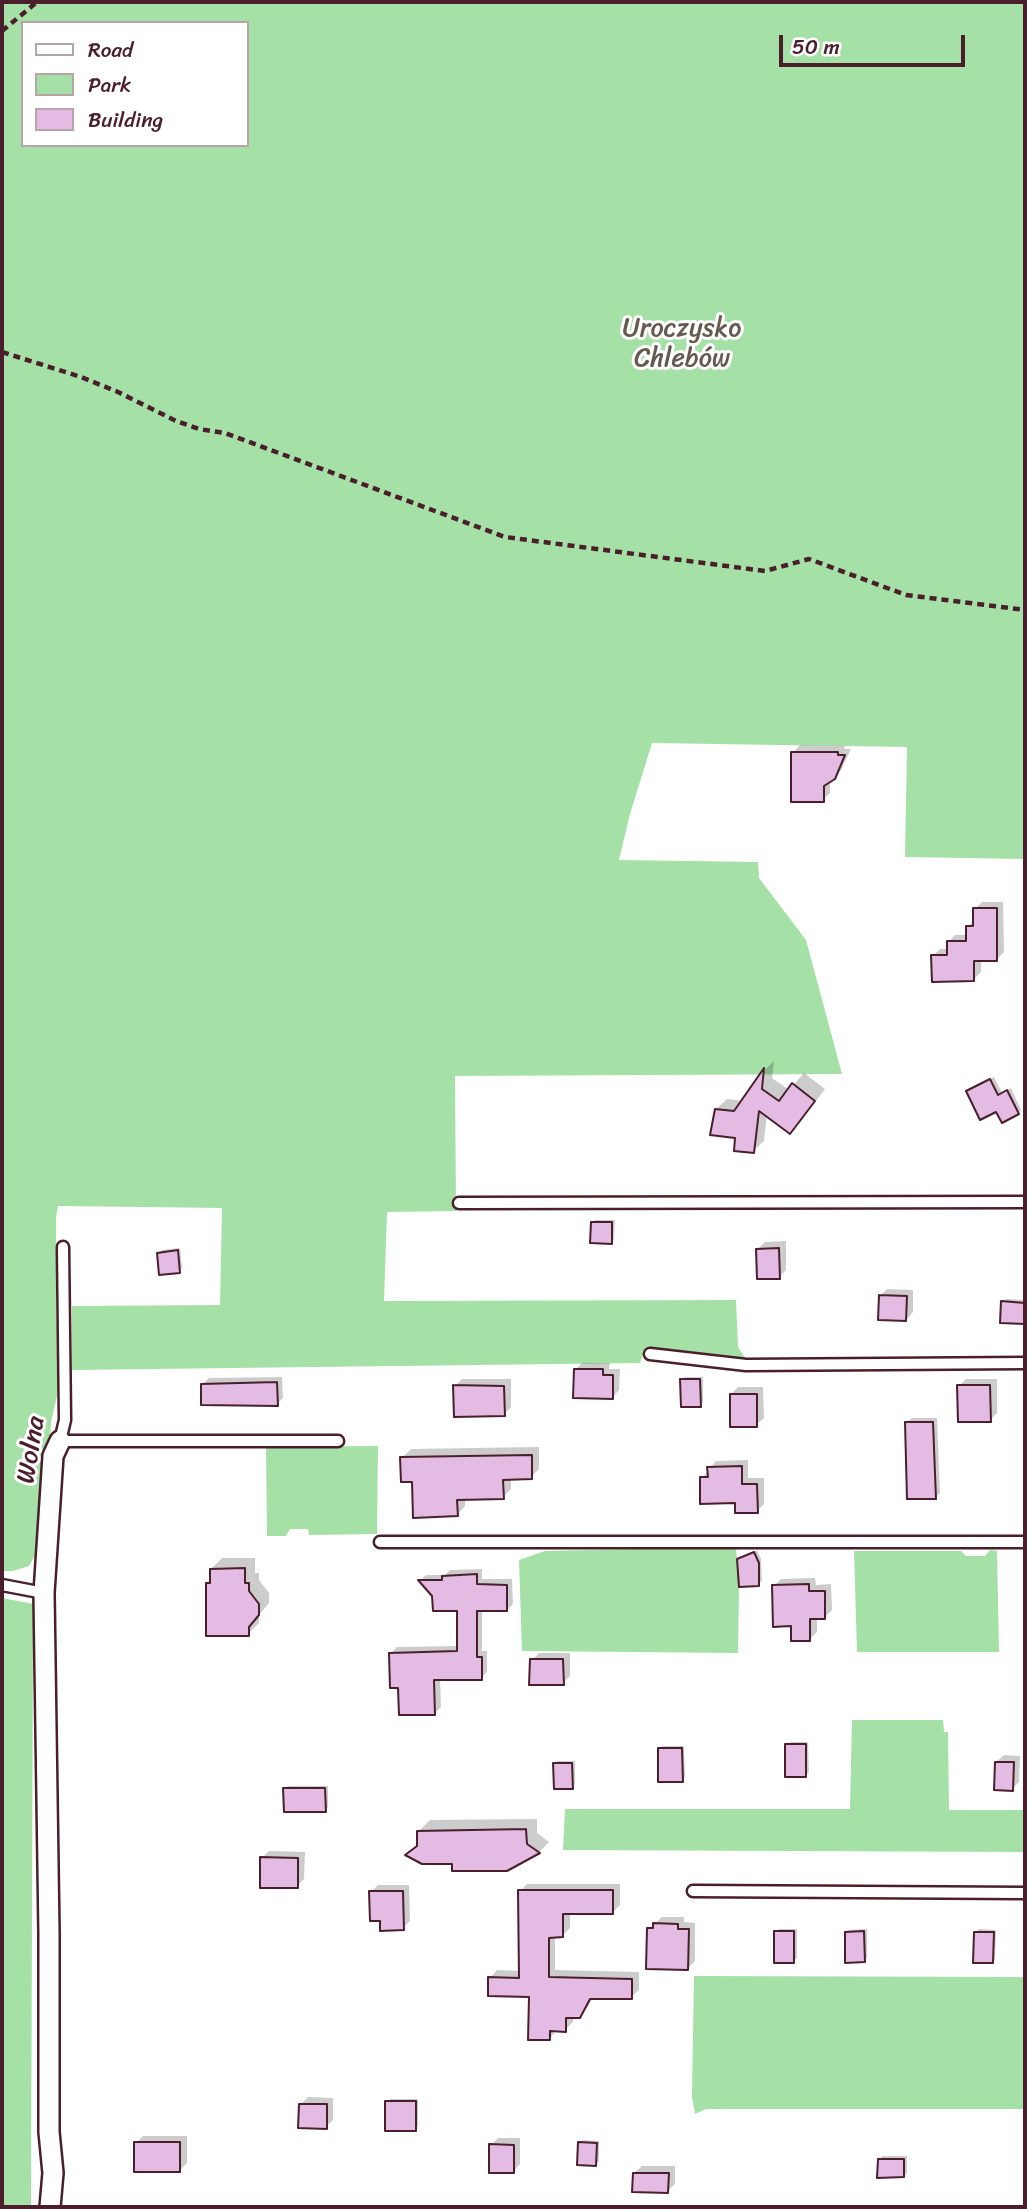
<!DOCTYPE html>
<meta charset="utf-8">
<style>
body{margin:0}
#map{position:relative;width:1027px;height:2209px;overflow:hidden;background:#fff;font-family:Sriracha,sans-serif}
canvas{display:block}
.frame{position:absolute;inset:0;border:4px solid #4a1f2b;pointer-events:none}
.legend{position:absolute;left:21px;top:21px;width:228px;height:126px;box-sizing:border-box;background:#fff;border:2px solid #b7a5aa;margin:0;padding:9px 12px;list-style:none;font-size:21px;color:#4a1f2b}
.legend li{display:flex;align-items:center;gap:14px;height:35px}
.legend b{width:35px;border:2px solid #b7a5aa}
.scale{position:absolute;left:779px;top:35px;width:186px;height:32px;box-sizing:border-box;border:4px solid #4a1f2b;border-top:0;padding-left:9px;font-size:21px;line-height:24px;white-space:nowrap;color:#4a1f2b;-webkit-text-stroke:5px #fff;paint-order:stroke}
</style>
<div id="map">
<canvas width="1027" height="2209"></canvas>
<div class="frame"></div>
<ul class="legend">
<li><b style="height:9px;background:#fff"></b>Road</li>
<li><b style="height:19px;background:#a5e1a7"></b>Park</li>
<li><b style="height:19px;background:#e4bbe3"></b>Building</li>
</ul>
<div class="scale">50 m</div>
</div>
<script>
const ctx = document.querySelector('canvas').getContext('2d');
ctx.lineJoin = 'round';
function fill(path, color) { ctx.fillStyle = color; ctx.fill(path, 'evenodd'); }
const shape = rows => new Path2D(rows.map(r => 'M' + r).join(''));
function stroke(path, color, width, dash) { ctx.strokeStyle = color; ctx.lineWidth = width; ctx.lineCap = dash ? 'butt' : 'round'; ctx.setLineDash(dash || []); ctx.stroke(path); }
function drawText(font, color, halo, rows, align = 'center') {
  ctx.font = font + ' Sriracha,sans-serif'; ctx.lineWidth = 6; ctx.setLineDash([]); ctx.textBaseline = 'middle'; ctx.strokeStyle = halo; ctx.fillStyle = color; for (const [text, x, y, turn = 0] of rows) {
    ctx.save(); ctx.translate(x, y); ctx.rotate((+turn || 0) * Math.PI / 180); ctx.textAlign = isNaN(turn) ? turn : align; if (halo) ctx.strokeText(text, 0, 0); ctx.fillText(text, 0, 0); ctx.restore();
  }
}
fill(shape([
 [2,2,1025,2,1025,859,905,857,907,747,652,743,630,814,619,860,758,862,759,878,806,940,842,1074,455,1076,456,1211,387,1212,384,1301,736,1300,738,1347,745,1358,645,1349,640,1363,72,1370,72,1306,220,1305,222,1208,58,1206,56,1217,56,1310,60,1383,51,1422,46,1505,37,1552,29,1566,13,1571,2,1571],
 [23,23,247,23,247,145,23,145],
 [378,1446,377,1534,309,1535,308,1529,290,1529,286,1536,267,1536,266,1447],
 [736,1547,739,1587,738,1653,522,1651,519,1560,545,1551],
 [990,1550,997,1551,999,1652,857,1652,854,1551,961,1551,966,1556,985,1556],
 [2,1598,34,1604,33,1628,31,2207,2,2207],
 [852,1720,943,1720,944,1732,948,1732,949,1810,1025,1810,1025,1852,563,1850,565,1809,850,1809],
 [694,1976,1025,1977,1025,2109,706,2109,695,2114,692,2097]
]), '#a5e1a7');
fill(shape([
 [800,745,845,746,844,749,851,749,841,770,830,780,830,793,823,800,793,753],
 [982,902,1003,902,1004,952,997,959,981,959,981,972,974,979,933,956,940,949,948,949,948,942,955,935,968,935,968,927,975,920,975,909],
 [774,1061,772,1078,789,1090,804,1073,825,1089,801,1121,790,1132,767,1115,764,1141,753,1151,737,1137,716,1109,727,1099,744,1101,766,1069],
 [994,1077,1002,1093,1011,1088,1021,1110,1018,1113,997,1110,968,1091],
 [595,1220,615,1220,614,1239,611,1242,592,1223],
 [786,1241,786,1270,779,1277,758,1249,765,1242],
 [180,1248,182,1268,179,1271,159,1253,162,1250],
 [887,1289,913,1290,913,1312,906,1320,880,1296],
 [1006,1299,1025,1300,1025,1322,1003,1302],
 [582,1363,610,1363,609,1369,620,1369,619,1390,612,1398,575,1370],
 [282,1377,283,1398,277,1404,203,1384,209,1378],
 [685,1377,703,1377,703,1402,700,1405,682,1380],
 [462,1379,511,1379,511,1407,504,1414,455,1386],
 [966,1379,997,1379,997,1413,990,1420,959,1386],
 [738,1387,763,1387,764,1418,756,1425,731,1394],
 [912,1418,937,1418,940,1493,935,1498,907,1422],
 [539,1447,539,1469,531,1477,511,1478,511,1489,503,1497,465,1498,465,1506,457,1515,414,1480,402,1458,411,1449],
 [748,1460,748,1478,764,1478,764,1504,757,1511,737,1502,702,1478,716,1461],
 [757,1550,761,1559,762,1581,758,1584,739,1559],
 [222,1558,255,1558,255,1573,259,1573,259,1580,269,1593,269,1603,259,1615,259,1623,248,1634,208,1584,212,1580,211,1569],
 [482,1569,482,1579,512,1579,513,1604,507,1610,482,1609,482,1651,487,1651,487,1672,481,1678,440,1678,441,1707,435,1713,400,1686,391,1653,397,1647,459,1646,459,1609,434,1596,421,1580,426,1575,445,1575,450,1570],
 [815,1578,816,1585,831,1584,832,1610,825,1617,817,1617,817,1632,810,1639,774,1586,781,1579],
 [539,1653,570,1653,570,1676,563,1683,532,1660],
 [790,1742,808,1742,809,1772,806,1775,787,1745],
 [662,1746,684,1746,685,1777,682,1780,659,1749],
 [1004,1755,1020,1756,1019,1782,1012,1789,996,1762],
 [558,1761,575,1761,575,1784,572,1787,555,1764],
 [288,1786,328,1786,328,1807,325,1810,285,1789],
 [537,1819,537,1833,549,1842,539,1852,507,1869,407,1854,419,1843,419,1831,430,1820],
 [269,1851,305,1852,304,1879,297,1886,262,1858],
 [527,1884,620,1884,620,1905,613,1912,570,1912,570,1928,562,1936,555,1936,555,1970,639,1972,639,1990,631,1997,593,1997,587,2008,580,2016,573,2016,573,2022,565,2030,556,2031,549,2039,531,1995,490,1978,497,1970,521,1971,520,1891],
 [378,1885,409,1885,410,1921,403,1928,382,1919,371,1892],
 [662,1917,684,1917,684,1922,695,1923,695,1961,688,1968,649,1929],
 [779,1929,797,1929,797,1958,794,1961,776,1932],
 [867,1929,867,1958,864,1961,846,1933,849,1930],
 [979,1929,996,1930,995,1958,992,1961,976,1932],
 [308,2097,333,2098,333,2120,326,2127,301,2104],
 [390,2099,418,2099,418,2126,415,2129,387,2102],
 [143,2136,187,2136,187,2163,180,2170,136,2143],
 [498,2138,520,2138,520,2164,513,2172,491,2145],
 [583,2140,599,2141,599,2161,596,2164,580,2143],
 [882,2156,907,2156,907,2173,904,2176,879,2160],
 [642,2166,675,2166,675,2184,667,2191,634,2173]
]), '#0003');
const building = shape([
 [791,752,838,752,838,755,845,755,835,779,824,786,824,802,791,802,791,752],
 [973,908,997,908,997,961,974,961,974,981,932,982,931,955,947,955,947,941,966,941,966,926,973,926,973,908],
 [764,1068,762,1089,779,1101,792,1083,815,1101,790,1134,759,1111,754,1153,734,1151,735,1138,710,1135,715,1109,734,1111,764,1068],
 [990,1079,998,1095,1007,1090,1019,1114,1002,1123,996,1112,980,1120,966,1091,990,1079],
 [591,1222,612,1222,612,1244,590,1243,591,1222],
 [779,1248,780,1279,757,1279,756,1249,779,1248],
 [178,1250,180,1273,159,1275,157,1253,178,1250],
 [879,1295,907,1296,906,1321,878,1320,879,1295],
 [1001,1301,1025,1303,1025,1324,1000,1323,1001,1301],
 [574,1369,603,1369,603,1375,613,1375,613,1399,573,1398,574,1369],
 [680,1379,700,1379,701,1407,681,1407,680,1379],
 [277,1382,278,1406,201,1405,201,1384,277,1382],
 [453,1385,504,1386,505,1416,454,1417,453,1385],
 [957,1385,990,1385,991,1422,958,1422,957,1385],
 [730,1394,757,1394,757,1427,730,1427,730,1394],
 [905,1422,933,1422,936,1499,907,1499,905,1422],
 [532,1455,532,1479,503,1480,504,1499,457,1500,458,1516,413,1518,412,1482,401,1482,400,1457,532,1455],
 [742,1466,742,1484,757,1484,758,1513,735,1513,735,1503,700,1504,700,1477,708,1477,707,1467,742,1466],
 [754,1552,759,1563,759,1586,739,1587,737,1559,754,1552],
 [245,1568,245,1583,249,1583,249,1591,259,1604,259,1615,249,1627,249,1636,206,1636,206,1583,210,1583,210,1569,245,1568],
 [477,1574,477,1584,507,1585,507,1611,477,1611,477,1657,482,1657,482,1680,434,1680,435,1715,399,1715,398,1688,390,1688,389,1653,457,1651,457,1611,433,1611,432,1596,418,1580,442,1580,442,1576,477,1574],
 [809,1584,809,1591,825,1591,825,1619,810,1619,810,1641,791,1641,791,1626,773,1627,772,1585,809,1584],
 [530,1659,563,1659,564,1685,529,1685,530,1659],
 [785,1744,806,1744,806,1777,785,1777,785,1744],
 [658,1748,682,1748,683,1782,658,1782,658,1748],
 [995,1762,1014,1762,1013,1791,994,1790,995,1762],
 [553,1763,572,1763,573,1789,554,1789,553,1763],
 [283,1788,325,1788,326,1812,284,1812,283,1788],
 [526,1829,527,1844,540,1853,507,1871,452,1871,452,1864,422,1864,405,1855,417,1846,417,1831,526,1829],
 [260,1857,298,1858,298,1888,260,1888,260,1857],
 [518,1890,613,1890,613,1914,563,1914,563,1937,549,1938,549,1977,632,1979,632,1999,590,1999,580,2018,566,2018,566,2032,550,2031,550,2040,528,2040,529,1997,488,1996,488,1977,519,1978,518,1890],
 [369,1891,403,1891,404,1930,380,1931,380,1921,370,1921,369,1891],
 [653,1923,678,1924,678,1929,689,1929,688,1970,646,1969,647,1928,653,1928,653,1923],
 [774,1931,794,1931,794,1963,774,1963,774,1931],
 [864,1931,865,1962,845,1963,845,1932,864,1931],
 [974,1932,994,1932,993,1963,973,1963,974,1932],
 [385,2101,416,2101,416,2131,385,2131,385,2101],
 [299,2104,327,2104,327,2129,298,2128,299,2104],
 [134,2142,180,2142,180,2172,134,2172,134,2142],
 [578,2142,597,2143,596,2166,577,2165,578,2142],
 [489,2144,514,2145,514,2173,489,2173,489,2144],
 [878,2159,904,2159,904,2177,877,2178,878,2159],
 [633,2173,669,2173,668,2193,632,2192,633,2173]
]);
fill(building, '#e4bbe3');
stroke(building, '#4a1f2b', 2);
const lane = shape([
 [459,1203,1025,1202],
 [63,1247,65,1420,60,1441,338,1441],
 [650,1354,746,1365,1025,1363],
 [380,1542,1025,1542],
 [2,1585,44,1593],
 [693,1891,1025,1893]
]);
const street = shape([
 [50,2207,53,2173,49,2132,49,1934,44,1593,53,1456,60,1441]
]);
stroke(lane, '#4a1f2b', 15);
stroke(street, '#4a1f2b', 24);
stroke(shape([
 [2,31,37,2],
 [2,352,81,377,118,392,176,421,199,429,225,433,505,537,765,571,809,559,906,595,1025,610]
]), '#4a1f2b', 4.5, [7, 5]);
stroke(lane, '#fff', 10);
stroke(street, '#fff', 19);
drawText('26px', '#655950', '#fff', [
 ["Uroczysko",682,329],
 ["Chlebów",682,359]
]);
drawText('26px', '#4a1f2b', '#fff', [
 ["Wolna",32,1450,-81]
]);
</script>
